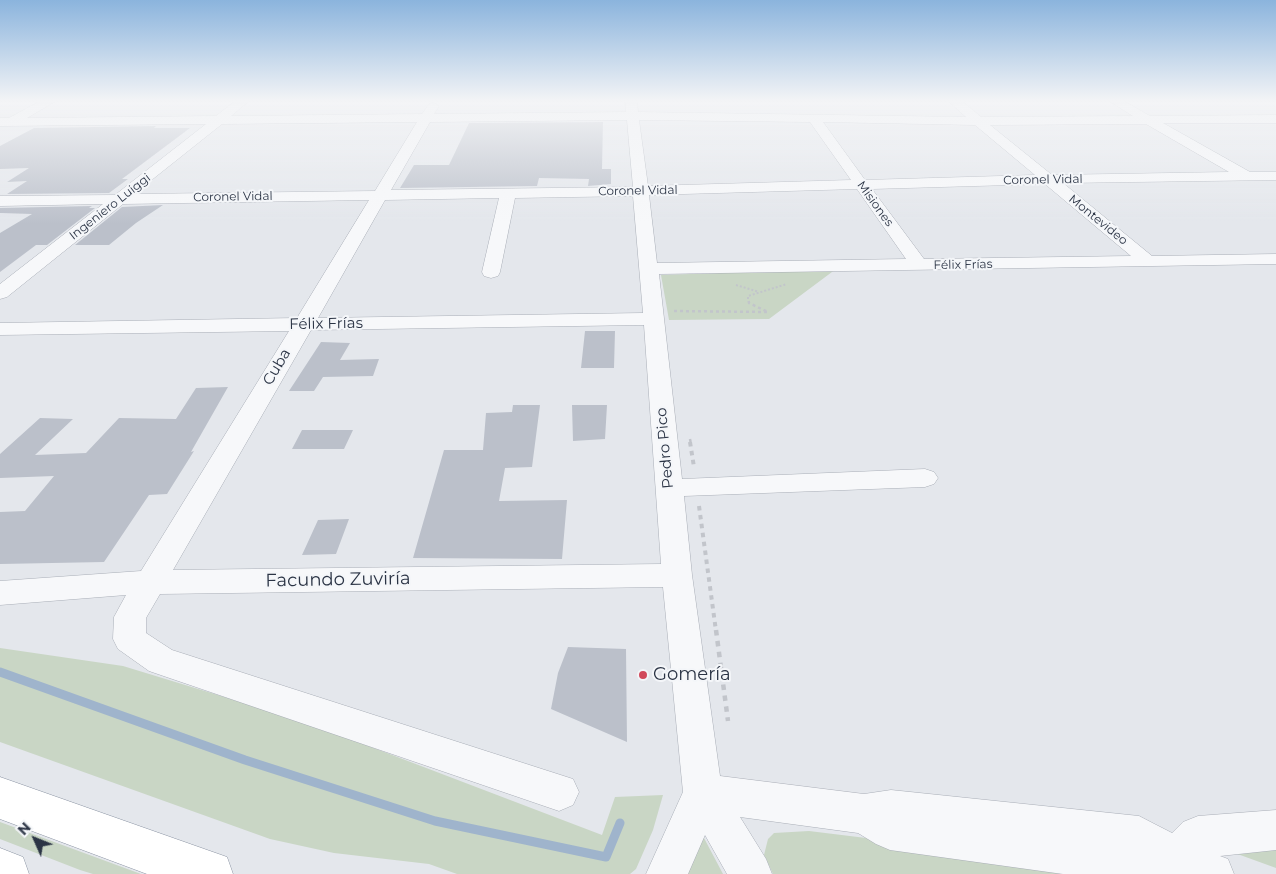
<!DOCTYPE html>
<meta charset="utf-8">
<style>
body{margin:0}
#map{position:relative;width:1276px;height:874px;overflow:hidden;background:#e4e7ec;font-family:Montserrat,sans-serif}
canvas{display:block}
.north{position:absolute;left:10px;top:814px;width:50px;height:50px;-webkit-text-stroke:4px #f4f6f9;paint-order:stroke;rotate:314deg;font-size:14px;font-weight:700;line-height:20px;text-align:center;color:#2b3445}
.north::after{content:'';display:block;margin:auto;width:18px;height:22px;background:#2b3445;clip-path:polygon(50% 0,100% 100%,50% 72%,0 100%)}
</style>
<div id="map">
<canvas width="1276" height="874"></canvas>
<div class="north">N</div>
</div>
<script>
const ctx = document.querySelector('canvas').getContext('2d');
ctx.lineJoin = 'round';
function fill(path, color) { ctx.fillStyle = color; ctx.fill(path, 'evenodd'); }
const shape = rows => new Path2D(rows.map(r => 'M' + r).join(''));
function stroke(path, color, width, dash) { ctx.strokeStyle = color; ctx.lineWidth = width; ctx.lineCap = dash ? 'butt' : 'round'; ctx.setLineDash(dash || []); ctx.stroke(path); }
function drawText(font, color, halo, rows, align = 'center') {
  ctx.font = font + ' Montserrat,sans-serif'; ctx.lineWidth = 4; ctx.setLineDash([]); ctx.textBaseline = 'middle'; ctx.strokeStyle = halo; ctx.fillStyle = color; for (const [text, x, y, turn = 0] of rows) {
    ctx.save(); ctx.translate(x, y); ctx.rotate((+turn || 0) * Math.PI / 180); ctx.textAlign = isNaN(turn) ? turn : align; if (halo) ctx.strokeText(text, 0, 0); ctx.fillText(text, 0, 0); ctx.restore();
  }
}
fill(shape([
 [836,269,769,319,669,320,661,275],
 [0,648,123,666,303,721,602,835,615,797,663,795,653,830,636,869,630,874,457,874,429,864,334,853,270,839,0,742],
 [0,822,19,829,141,874,93,874,80,870,0,839],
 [697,825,704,838,723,874,681,874],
 [809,831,1029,858,1116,874,773,874,764,855,768,839,774,833],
 [1276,838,1276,868,1210,844]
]), '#c9d6c5');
stroke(shape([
 [0,672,245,760,435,821,606,857,620,823]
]), '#9fb4cc', 9);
fill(shape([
 [603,122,602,169,611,169,611,184,588,186,589,179,539,178,537,186,400,188,414,165,449,165,469,123],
 [156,126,154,128,190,128,122,179,128,179,109,193,7,194,27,181,7,182,29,168,0,169,0,146,34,128],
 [163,205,136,223,109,245,75,245,122,207],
 [92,206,89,208,95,208,47,245,36,245,0,272,0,233,32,214,0,213,0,208],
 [585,331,615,331,614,368,581,368],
 [321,342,350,343,340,360,379,359,373,376,323,377,314,391,289,391],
 [228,387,191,452,194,451,167,494,149,495,104,562,0,564,0,512,25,511,54,476,0,478,0,454,40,418,73,419,35,455,86,453,119,418,176,419,196,388],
 [513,405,540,405,532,467,505,468,499,501,567,500,562,559,413,558,444,450,483,450,486,413,512,412],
 [572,405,607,405,605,439,573,441],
 [302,430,353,430,344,449,292,449],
 [349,519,336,554,302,555,318,520],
 [568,647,626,649,627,742,551,709,558,673]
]), '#bbc0ca');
const minor = shape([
 [40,101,56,101,27,118,216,116,235,101,249,101,231,116,422,114,429,104,433,102,439,106,434,114,626,112,625,101,637,101,638,112,966,117,948,101,962,101,981,117,1133,116,1109,101,1124,101,1150,116,1276,115,1276,123,1163,123,1250,172,1276,172,1276,180,1063,183,1152,256,1276,254,1276,264,659,274,682,479,925,469,934,472,938,478,934,484,925,487,684,496,692,575,720,776,864,794,891,790,1139,816,1172,833,1183,822,1198,816,1276,810,1276,850,1220,856,1228,859,1234,874,1063,874,890,850,876,844,858,833,740,817,766,859,772,874,727,874,705,835,688,874,646,874,683,792,663,587,160,594,146,618,146,633,172,650,573,779,579,792,573,805,559,811,149,671,118,649,113,639,114,617,126,595,0,605,0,581,141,571,289,331,0,335,0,323,297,318,369,200,123,204,7,297,0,299,0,284,103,204,0,206,0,196,115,195,206,124,0,126,0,118,9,118,40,101],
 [627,120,633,187,391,190,430,122,627,120],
 [639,120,810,122,851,180,648,186,639,120],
 [417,122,375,191,134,194,222,124,417,122],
 [823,122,975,125,1035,175,865,180,823,122],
 [1146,124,1229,172,1052,175,990,125,1146,124],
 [1045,184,1131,256,924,259,872,189,1045,184],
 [857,189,906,259,657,263,649,195,857,189],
 [633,196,643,313,318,318,385,200,499,198,482,272,484,276,491,278,498,276,500,272,515,198,633,196],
 [644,325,661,564,173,570,311,330,644,325]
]);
const highway = shape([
 [0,777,227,857,233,874,147,874,0,819,0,777],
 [0,848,23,857,29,874,0,874,0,848]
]);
stroke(minor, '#a9aeb7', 1);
stroke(highway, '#8b94a3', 1);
stroke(shape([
 [736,285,759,292],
 [748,299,748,296,787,284]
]), '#c2c5cb', 2, [2, 2]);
stroke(shape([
 [674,311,768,312,749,303,748,298],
 [690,439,691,444]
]), '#c2c5cb', 2.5, [3, 3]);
stroke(shape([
 [690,442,694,467],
 [699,506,716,631]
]), '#c2c5cb', 4, [4.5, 4.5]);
stroke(shape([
 [716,630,728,721]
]), '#c2c5cb', 4.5, [5.5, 5.5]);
fill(minor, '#f7f8fa');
fill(highway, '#fff');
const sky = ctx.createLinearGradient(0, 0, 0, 224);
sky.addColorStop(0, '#8bb4dd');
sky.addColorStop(0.45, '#f3f4f6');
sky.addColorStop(1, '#f3f4f600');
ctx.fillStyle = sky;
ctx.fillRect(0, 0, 1276, 224);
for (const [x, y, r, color] of [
 [643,675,5,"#d1495b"]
]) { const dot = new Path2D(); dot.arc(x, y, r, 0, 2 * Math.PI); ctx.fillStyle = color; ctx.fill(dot); stroke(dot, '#f4f6f9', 2); }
drawText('12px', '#2b3445', '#f4f6f9', [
 ["Coronel Vidal",1043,180,-1],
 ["Coronel Vidal",638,191,-1],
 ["Coronel Vidal",233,197,-1],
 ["Misiones",875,204,54],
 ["Ingeniero Luiggi",110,207,-38],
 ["Montevideo",1098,220,39],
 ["Félix Frías",963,265,-1]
]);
drawText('15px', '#2b3445', '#f4f6f9', [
 ["Félix Frías",326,324,-1],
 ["Cuba",277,367,-59],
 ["Pedro Pico",665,448,-95]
]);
drawText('18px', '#2b3445', '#f4f6f9', [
 ["Facundo Zuviría",338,580,-1]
]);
drawText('18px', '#2b3445', '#f4f6f9', [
 ["Gomería",653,675]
], 'left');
</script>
